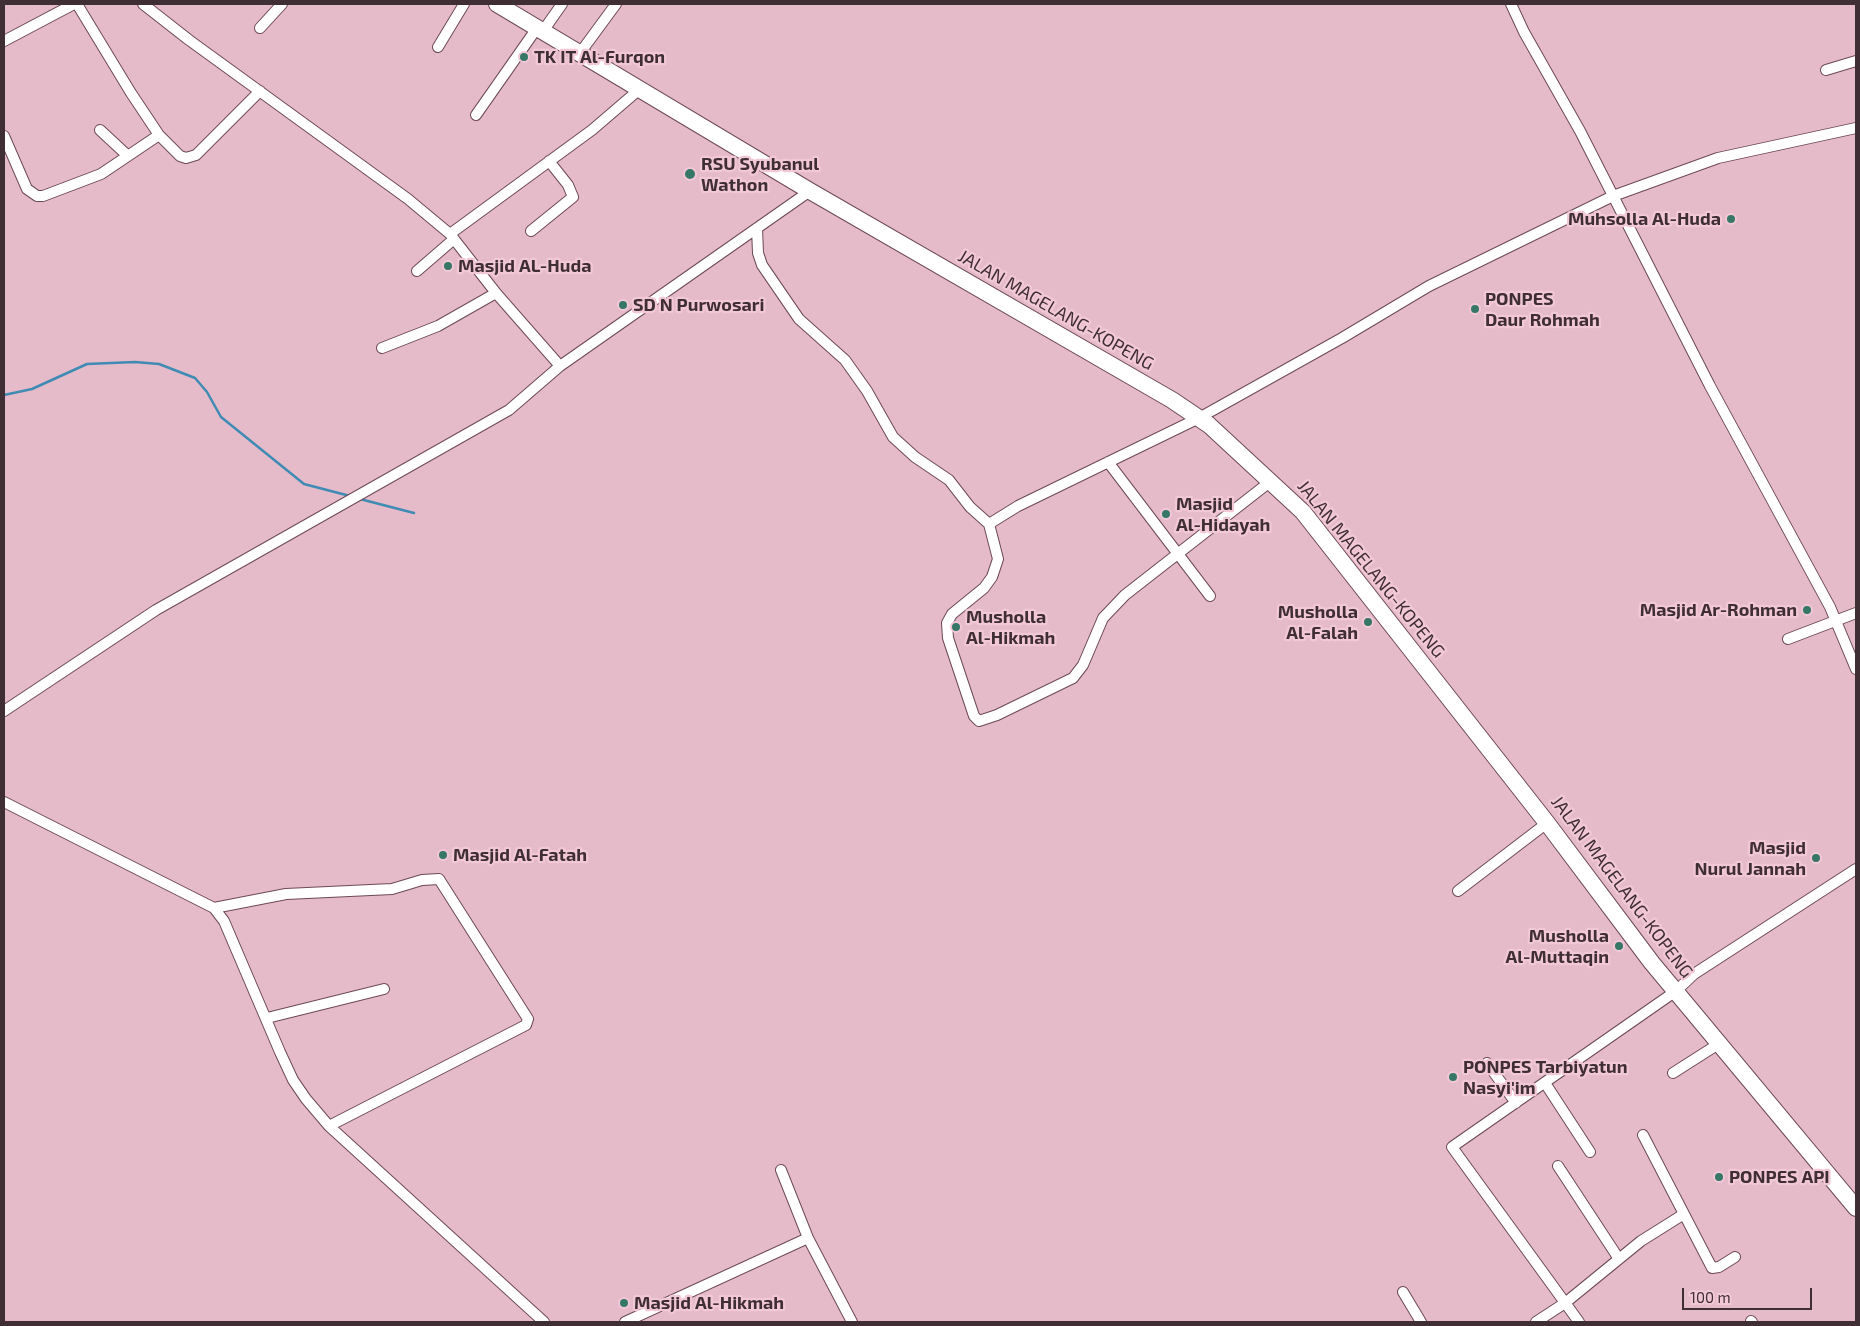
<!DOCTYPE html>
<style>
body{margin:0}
#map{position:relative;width:1860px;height:1326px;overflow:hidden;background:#e5bbca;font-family:"Exo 2",sans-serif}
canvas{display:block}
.frame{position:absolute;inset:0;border:5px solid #3f2f35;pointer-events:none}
.scale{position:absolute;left:1682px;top:1288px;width:130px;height:22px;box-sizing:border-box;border:2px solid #3f2f35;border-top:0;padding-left:6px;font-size:15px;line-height:18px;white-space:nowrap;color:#3f2f35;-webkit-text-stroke:4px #f2c8d7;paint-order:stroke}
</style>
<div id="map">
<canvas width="1860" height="1326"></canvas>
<div class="frame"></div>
<div class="scale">100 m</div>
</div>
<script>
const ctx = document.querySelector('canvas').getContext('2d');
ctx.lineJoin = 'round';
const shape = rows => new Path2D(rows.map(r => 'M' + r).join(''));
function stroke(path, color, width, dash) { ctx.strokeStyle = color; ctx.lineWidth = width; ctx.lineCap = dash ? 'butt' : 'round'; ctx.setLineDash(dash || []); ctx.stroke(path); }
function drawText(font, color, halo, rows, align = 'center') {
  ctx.font = font + ' "Exo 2",sans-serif'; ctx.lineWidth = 4.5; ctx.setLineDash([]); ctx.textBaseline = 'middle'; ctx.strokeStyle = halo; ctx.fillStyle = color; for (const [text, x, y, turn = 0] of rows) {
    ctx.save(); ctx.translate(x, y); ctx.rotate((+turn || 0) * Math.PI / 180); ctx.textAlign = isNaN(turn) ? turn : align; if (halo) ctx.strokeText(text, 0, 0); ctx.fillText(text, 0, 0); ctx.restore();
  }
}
stroke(shape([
 [4,395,32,389,87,364,135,362,159,364,195,378,207,392,221,417,304,484,350,496],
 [360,499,414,513]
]), '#408bb4', 2.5);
const street = shape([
 [77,4,131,93,159,135,180,156,186,158,196,155,260,91],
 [143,4,189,40,408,199,450,234,496,293,560,366,810,191],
 [1511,4,1524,32,1580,131,1710,386,1830,607,1856,669],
 [260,28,282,4],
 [543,31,562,4],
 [4,41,74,4],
 [438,47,464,4],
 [580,53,616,4],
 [1826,70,1856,61],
 [476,115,537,28],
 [100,130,128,156],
 [4,136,27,189,37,196,43,196,101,174,159,135],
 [757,228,758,253,762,265,799,319,845,360,867,391,893,437,915,457,949,480,970,507,989,524,998,559,992,577,984,588,952,614,947,623,948,638,974,716,979,721,997,715,1073,678,1083,665,1103,618,1125,595,1271,481],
 [531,231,573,197,568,185,549,161],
 [450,234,592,130,641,88],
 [417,271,454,239],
 [382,348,438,326,496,293],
 [1108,462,1210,596],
 [989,524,1018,506,1199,418,1342,338,1429,286,1613,196,1718,158,1856,128],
 [1788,639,1856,613],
 [4,711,156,610,509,410,560,366],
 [4,802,214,908,224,921,280,1052,293,1080,306,1099,329,1126,544,1322],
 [1458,891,1547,823],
 [214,908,286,894,392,889,422,880,439,879,528,1019,526,1025,329,1126],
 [267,1018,384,989],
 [1487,1063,1516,1103],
 [1673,1073,1720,1043],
 [1545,1083,1590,1152],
 [1558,1166,1619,1259],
 [781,1170,808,1238,852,1322],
 [1684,1214,1712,1268,1719,1267,1735,1257],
 [1403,1292,1421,1322],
 [1751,1321,1752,1322],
 [625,1322,808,1238],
 [1536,1322,1565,1303,1641,1241,1684,1214,1643,1135],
 [1579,1322,1452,1147,1676,991,1694,974,1856,869]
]);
const primary = shape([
 [497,4,810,191,1172,400,1209,425,1303,512,1547,823,1652,963,1856,1208]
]);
stroke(street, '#6d4957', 12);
stroke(primary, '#6d4957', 18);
stroke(street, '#fff', 10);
stroke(primary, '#fff', 16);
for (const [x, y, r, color] of [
 [524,57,5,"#367767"],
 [690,174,6,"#367767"],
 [1731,219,5,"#367767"],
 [448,266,5,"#367767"],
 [623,305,5,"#367767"],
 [1475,309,5,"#367767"],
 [1166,514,5,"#367767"],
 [1807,610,5,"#367767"],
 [1368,622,5,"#367767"],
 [956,627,5,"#367767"],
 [443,855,5,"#367767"],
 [1816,858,5,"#367767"],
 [1619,946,5,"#367767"],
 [1453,1077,5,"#367767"],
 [1719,1177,5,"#367767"],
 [624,1303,5,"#367767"]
]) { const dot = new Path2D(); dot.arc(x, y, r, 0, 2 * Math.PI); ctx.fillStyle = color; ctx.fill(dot); stroke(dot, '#f2c8d7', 2); }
drawText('bold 18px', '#3f2f35', '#f2c8d7', [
 ["TK IT Al-Furqon",534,57],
 ["RSU Syubanul",701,164],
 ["Wathon",701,185],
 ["Muhsolla Al-Huda",1721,219,"right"],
 ["Masjid AL-Huda",458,266],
 ["PONPES",1485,299],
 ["Daur Rohmah",1485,320],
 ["SD N Purwosari",633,305],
 ["Masjid",1176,504],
 ["Al-Hidayah",1176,525],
 ["Masjid Ar-Rohman",1797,610,"right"],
 ["Musholla",1358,612,"right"],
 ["Al-Falah",1358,633,"right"],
 ["Musholla",966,617],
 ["Al-Hikmah",966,638],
 ["Masjid",1806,848,"right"],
 ["Nurul Jannah",1806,869,"right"],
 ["Masjid Al-Fatah",453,855],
 ["Musholla",1609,936,"right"],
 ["Al-Muttaqin",1609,957,"right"],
 ["PONPES Tarbiyatun",1463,1067],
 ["Nasyi'im",1463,1088],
 ["PONPES API",1729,1177],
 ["Masjid Al-Hikmah",634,1303]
], 'left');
drawText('18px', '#3f2f35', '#f2c8d7', [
 ["JALAN MAGELANG-KOPENG",1056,310,30],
 ["JALAN MAGELANG-KOPENG",1371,569,51],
 ["JALAN MAGELANG-KOPENG",1622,887,53]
]);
</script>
